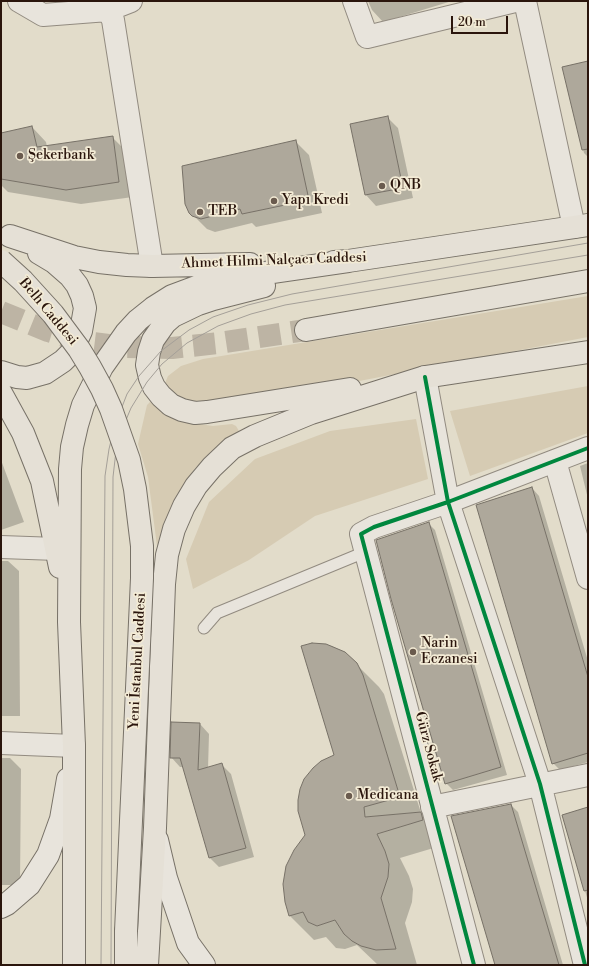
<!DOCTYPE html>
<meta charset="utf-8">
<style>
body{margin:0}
#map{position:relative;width:589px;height:966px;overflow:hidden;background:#e2dcca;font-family:"Libre Bodoni",serif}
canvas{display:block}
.frame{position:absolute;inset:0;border:2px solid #2a150c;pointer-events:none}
.scale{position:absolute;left:451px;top:16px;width:57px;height:18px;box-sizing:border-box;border:2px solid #2a150c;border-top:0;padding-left:5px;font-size:12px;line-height:14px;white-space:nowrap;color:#2a150c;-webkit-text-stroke:3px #f3ebd5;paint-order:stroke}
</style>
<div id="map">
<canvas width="589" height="966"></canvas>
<div class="frame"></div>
<div class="scale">20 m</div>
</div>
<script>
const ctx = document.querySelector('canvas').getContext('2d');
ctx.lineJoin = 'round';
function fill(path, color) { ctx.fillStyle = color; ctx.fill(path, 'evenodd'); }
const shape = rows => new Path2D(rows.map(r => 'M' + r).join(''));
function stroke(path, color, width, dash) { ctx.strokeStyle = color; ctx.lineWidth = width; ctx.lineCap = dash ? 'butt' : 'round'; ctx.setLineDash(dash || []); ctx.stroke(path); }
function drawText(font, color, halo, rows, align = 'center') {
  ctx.font = font + ' "Libre Bodoni",serif'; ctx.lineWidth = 3.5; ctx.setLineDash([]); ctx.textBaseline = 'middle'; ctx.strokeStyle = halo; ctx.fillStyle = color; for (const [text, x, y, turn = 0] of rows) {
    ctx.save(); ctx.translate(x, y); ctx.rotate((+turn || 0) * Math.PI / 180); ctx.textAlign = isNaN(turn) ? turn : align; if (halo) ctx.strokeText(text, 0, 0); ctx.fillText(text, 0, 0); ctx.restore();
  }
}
fill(shape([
 [588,296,588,337,354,382,203,406,171,395,165,383,168,376,181,366,203,359],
 [588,386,588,433,470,476,450,411],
 [150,402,152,403,165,414,185,422,213,426,232,424,236,426,239,431,217,447,195,468,176,496,170,509,157,546,148,477,138,444,147,405],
 [416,419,428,479,315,516,249,560,193,589,186,559,209,502,255,459,330,431]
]), '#d6cbb3');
fill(shape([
 [368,1,452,1,383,22,372,10],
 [588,62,588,157,584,153,563,68],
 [387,117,398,128,413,198,376,206,366,195,351,125],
 [32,127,46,142,47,147,112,137,127,152,133,197,81,204,8,192,1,185,1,134],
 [296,142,309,155,322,213,256,227,252,223,215,232,207,229,193,215],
 [1,460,24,522,1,530],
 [588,463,588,499,580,466],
 [532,488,539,496,588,661,588,762,560,770,553,763],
 [428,523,435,530,507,775,453,790,446,783],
 [1,561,8,561,19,571,20,716,1,716],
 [319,644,332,646,344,652,379,687,384,694,421,813,445,837,447,844,400,858,409,876,413,889,412,902,405,923,417,965,378,965,357,945,345,949,336,948,326,937,314,940,290,916,306,835,335,756],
 [172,723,200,724,209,734,208,769,222,765,231,774,254,857,219,867,210,858,184,767,180,767,171,757],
 [1,758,10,758,21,769,20,885,1,885],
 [511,805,518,812,563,965,496,965],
 [588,808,588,901,563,815]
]), '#0003');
const building = shape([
 [588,61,588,149,582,150,562,67,588,61],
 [388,116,403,188,365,195,350,124,388,116],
 [32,126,37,147,113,136,119,182,66,190,1,179,1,133,32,126],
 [296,140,309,200,242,214,240,209,201,219,192,216,189,213,185,204,182,166,296,140],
 [532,487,588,677,588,753,552,764,476,505,532,487],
 [429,522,501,767,445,784,391,599,376,540,429,522],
 [312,643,326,644,345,652,357,663,363,675,400,797,364,807,365,817,421,812,423,820,377,834,385,851,389,864,388,877,381,898,396,949,376,950,361,946,352,941,344,934,335,920,317,926,308,922,303,912,289,916,285,902,283,884,286,866,294,850,305,835,298,811,298,800,300,789,304,779,313,768,321,761,334,755,301,646,312,643],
 [171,722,200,723,198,770,222,763,246,848,209,858,180,758,170,758,171,722],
 [511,804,559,965,495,965,451,816,511,804],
 [588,807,588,890,584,891,562,815,588,807]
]);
fill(building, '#aea89b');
stroke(building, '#777167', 1);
stroke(shape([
 [1,312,48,331,85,342,126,347,172,348,219,343,306,330]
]), '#bdb4a4', 22, [22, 11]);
const service = shape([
 [204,628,217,613,365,552]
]);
const minor = shape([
 [19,1,43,15,108,10,131,1],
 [354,1,367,37,515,1],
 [525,1,574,227],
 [108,10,113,20,152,266],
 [425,377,448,502,540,784,585,965],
 [555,461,588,578],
 [1,547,57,549],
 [1,743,74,746],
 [432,807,588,775],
 [474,965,361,534,374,527,448,502,588,448]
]);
const secondary = shape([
 [157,840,166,878,188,943,204,965],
 [1,907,7,904,29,885,48,855,61,819,68,779]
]);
const primary = shape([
 [10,236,74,257,99,262,127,265,152,266,250,264],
 [334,262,348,261,588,225],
 [264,286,213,299,198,304,173,316,165,323,153,340,149,352,147,365,150,378,154,387,161,396,171,405,182,410,195,413,207,412,350,389],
 [306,330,588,281],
 [1,372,17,377,27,378,45,373,63,361,71,353,81,331,85,308,82,296,77,285,70,276,54,262,39,253],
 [1,393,23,433,42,481,60,567],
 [74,965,74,746,69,622,70,469,72,447,77,425,83,405,102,367,126,333,138,320,153,308,172,296,207,283,224,279,348,261],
 [126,965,126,931],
 [147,965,155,828,164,584,167,555,174,529,184,506,196,486,212,467,232,448,255,436,311,413,425,377,588,352]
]);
stroke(service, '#928b80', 13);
stroke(minor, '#928b80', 24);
stroke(secondary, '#777167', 24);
stroke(primary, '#777167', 24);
stroke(service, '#e8e4dc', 11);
stroke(minor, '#e8e4dc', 22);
stroke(secondary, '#e8e4dc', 22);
stroke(primary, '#e5e0d6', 22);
stroke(shape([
 [101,965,105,476,109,449,115,425,127,394,139,376,161,351,189,330,213,317,248,305,292,294,588,243],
 [111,965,113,477,116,451,123,427,131,408,147,382,162,364,187,343,218,326,251,314,285,305,588,255]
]), '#a49f98', 1);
const primaryBridge = shape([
 [1,261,23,281,53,314,79,349,90,367,102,389,111,409,129,460,135,489,142,546,142,578,126,931]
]);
stroke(primaryBridge, '#777167', 24, []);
stroke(primaryBridge, '#e5e0d6', 22);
stroke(shape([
 [425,377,448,502,540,784,585,965],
 [474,965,361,534,374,527,448,502,588,448]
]), '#00873e', 4);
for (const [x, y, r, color] of [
 [20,156,4,"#6a5b4e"],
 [382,186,4,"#6a5b4e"],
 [274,201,4,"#6a5b4e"],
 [200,212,4,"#6a5b4e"],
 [413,652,4,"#6a5b4e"],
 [349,796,4,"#6a5b4e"]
]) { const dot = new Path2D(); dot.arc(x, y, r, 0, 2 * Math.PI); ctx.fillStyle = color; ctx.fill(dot); stroke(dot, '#f3ebd5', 1.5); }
drawText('14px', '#2a150c', '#f3ebd5', [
 ["Şekerbank",28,156],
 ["QNB",390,186],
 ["Yapı Kredi",282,201],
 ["TEB",208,212],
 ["Narin",421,644],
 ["Eczanesi",421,660],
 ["Medicana",357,796]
], 'left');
drawText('14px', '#2a150c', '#f3ebd5', [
 ["Ahmet Hilmi Nalçacı Caddesi",274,261,-2],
 ["Belh Caddesi",48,312,50],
 ["Yeni İstanbul Caddesi",138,661,-87],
 ["Gürz Sokak",428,747,75]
]);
</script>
